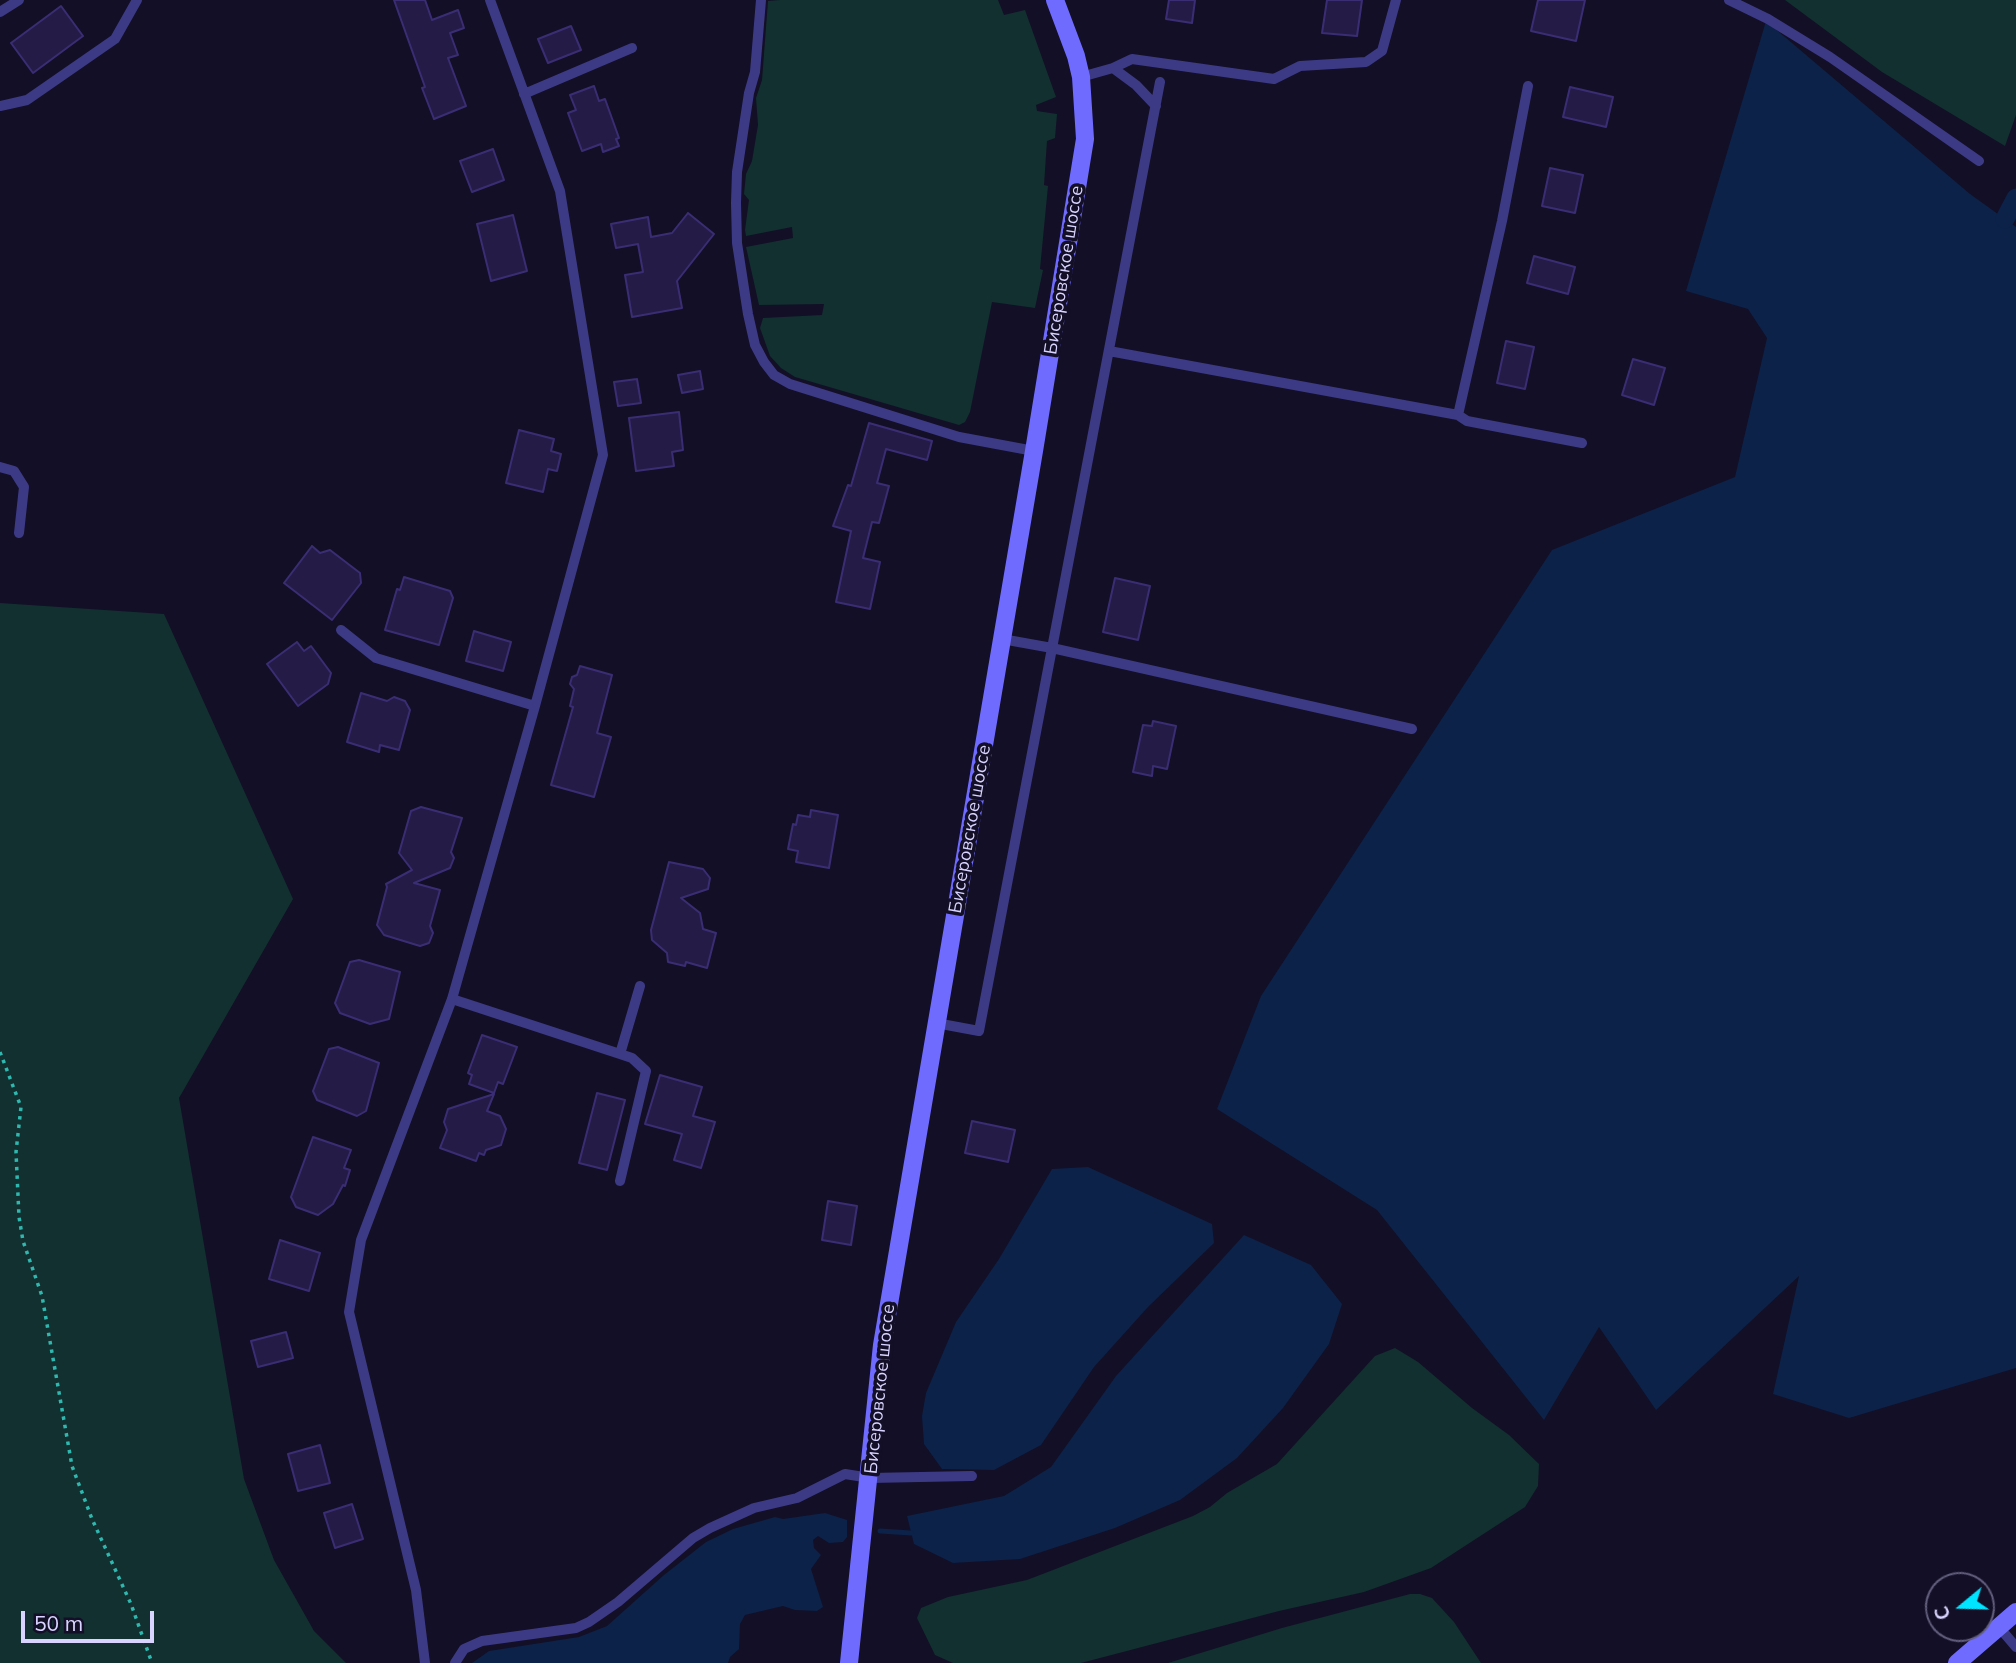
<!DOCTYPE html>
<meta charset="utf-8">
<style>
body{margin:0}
#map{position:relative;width:2016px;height:1663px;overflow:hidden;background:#130f26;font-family:Mulish,sans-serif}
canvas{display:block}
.north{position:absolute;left:1925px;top:1572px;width:70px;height:70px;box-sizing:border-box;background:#130f26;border:2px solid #625e7d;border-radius:50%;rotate:251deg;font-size:19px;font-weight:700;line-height:28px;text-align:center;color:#d9d4ff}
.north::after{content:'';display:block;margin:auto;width:24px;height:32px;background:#00e5ff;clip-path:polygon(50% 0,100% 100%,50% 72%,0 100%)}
.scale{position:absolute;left:21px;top:1611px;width:133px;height:32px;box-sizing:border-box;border:4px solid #d9d4ff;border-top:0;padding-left:9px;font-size:21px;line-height:24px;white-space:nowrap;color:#d9d4ff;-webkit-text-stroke:5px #130f26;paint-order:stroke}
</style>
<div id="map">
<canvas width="2016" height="1663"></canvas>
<div class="north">С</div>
<div class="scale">50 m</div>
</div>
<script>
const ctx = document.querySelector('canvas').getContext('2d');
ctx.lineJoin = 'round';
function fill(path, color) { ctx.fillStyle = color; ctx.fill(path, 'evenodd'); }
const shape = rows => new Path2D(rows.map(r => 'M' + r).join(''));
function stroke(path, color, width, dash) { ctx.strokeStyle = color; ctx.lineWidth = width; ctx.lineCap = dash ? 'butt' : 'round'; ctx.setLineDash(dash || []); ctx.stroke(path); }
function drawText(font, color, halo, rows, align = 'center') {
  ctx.font = font + ' Mulish,sans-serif'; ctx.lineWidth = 7; ctx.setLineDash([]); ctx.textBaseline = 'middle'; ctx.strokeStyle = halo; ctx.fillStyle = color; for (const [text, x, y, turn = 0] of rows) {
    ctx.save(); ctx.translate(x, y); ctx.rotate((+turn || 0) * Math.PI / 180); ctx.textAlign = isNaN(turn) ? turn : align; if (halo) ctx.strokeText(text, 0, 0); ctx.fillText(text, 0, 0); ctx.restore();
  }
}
fill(shape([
 [780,0,998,0,1004,15,1025,10,1056,97,1036,105,1037,111,1057,114,1055,138,1047,141,1044,185,1048,186,1040,269,1043,270,1035,308,992,302,970,412,965,422,959,425,795,377,781,368,770,356,760,328,763,318,822,315,824,304,759,305,746,247,793,238,792,227,746,236,745,230,749,200,744,194,746,174,752,161,758,125,756,98,762,80,768,1],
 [1785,0,2016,0,2016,115,2005,146,1882,72],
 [0,603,164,614,293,899,179,1098,244,1479,274,1560,314,1631,346,1663,0,1663],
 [1395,1348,1418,1362,1472,1408,1509,1435,1539,1464,1538,1486,1525,1507,1431,1568,1364,1592,1279,1611,1081,1663,953,1663,935,1655,917,1618,921,1608,948,1597,1027,1580,1193,1516,1210,1507,1227,1493,1277,1464,1375,1356],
 [1410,1594,1420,1594,1432,1598,1454,1622,1481,1663,1168,1663,1282,1628]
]), '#12302f');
fill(shape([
 [1766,21,1970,194,2016,227,2016,1368,1849,1418,1773,1394,1799,1276,1656,1410,1599,1327,1544,1420,1377,1210,1217,1109,1261,996,1552,550,1735,477,1767,338,1748,309,1686,291],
 [1088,1167,1212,1224,1214,1243,1148,1307,1094,1367,1041,1445,994,1470,942,1469,924,1444,922,1416,926,1393,956,1322,999,1259,1052,1169],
 [1244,1235,1311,1265,1342,1304,1329,1344,1283,1408,1237,1458,1180,1500,1115,1528,1020,1559,953,1563,914,1544,907,1516,1004,1496,1051,1467,1116,1376],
 [825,1513,847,1520,847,1537,843,1542,829,1543,818,1536,813,1540,814,1548,821,1555,811,1569,823,1607,817,1611,795,1610,783,1606,745,1615,740,1624,739,1649,730,1657,728,1663,472,1663,489,1651,579,1637,607,1626,664,1575,706,1542,733,1529,775,1517,783,1519]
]), '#0c2248');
stroke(shape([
 [880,1531,911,1533]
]), '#0c2248', 5);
stroke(shape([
 [2005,219,2016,198]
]), '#0c2248', 19);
const building = shape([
 [394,0,425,0,432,20,458,10,464,28,450,33,458,55,448,58,466,106,434,119,422,88,425,87,394,0],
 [1169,0,1195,0,1192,23,1166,19,1169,0],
 [1327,0,1362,0,1357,36,1322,33,1327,0],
 [1538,0,1585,0,1576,41,1531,31,1538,0],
 [61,6,83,36,33,73,11,43,61,6],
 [571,26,581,50,548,63,538,39,571,26],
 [594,86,599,101,605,99,619,138,616,139,619,146,603,152,601,144,582,151,568,113,576,110,570,95,594,86],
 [1570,87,1613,97,1606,127,1563,117,1570,87],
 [493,149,504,180,472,192,460,161,493,149],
 [1550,168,1583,175,1575,213,1542,206,1550,168],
 [688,213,714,234,677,281,682,308,632,317,625,275,643,272,638,244,616,248,611,224,648,217,651,237,672,233,688,213],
 [513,215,527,271,491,281,477,224,513,215],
 [1534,256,1575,267,1568,294,1527,283,1534,256],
 [1506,341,1534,347,1525,389,1497,383,1506,341],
 [1633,359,1665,368,1654,405,1622,395,1633,359],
 [700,371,703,389,682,393,678,375,700,371],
 [637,379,641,403,618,406,614,382,637,379],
 [679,412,683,450,672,452,674,466,636,471,629,418,679,412],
 [869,423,932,441,927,460,886,449,877,483,889,486,879,523,872,522,863,558,880,562,870,609,836,602,851,531,833,526,848,485,851,486,869,423],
 [519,430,554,439,551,451,561,454,557,471,548,469,543,492,506,483,519,430],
 [312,546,320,553,330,550,360,573,361,583,332,620,284,583,312,546],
 [404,577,450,591,453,598,439,645,385,630,397,589,400,590,404,577],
 [1115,578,1150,586,1138,640,1103,632,1115,578],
 [474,631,511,642,503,671,466,661,474,631],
 [297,642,304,651,311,646,331,673,328,684,298,706,267,664,297,642],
 [580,666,612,675,597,733,611,737,594,797,551,785,573,707,570,706,574,689,570,684,572,677,577,675,580,666],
 [361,693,387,701,394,697,405,701,410,710,399,750,380,745,379,752,347,742,361,693],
 [1153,721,1176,726,1167,769,1153,766,1152,776,1133,772,1143,725,1152,726,1153,721],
 [421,807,462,818,451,852,454,858,450,868,414,883,440,890,430,926,433,933,429,943,420,946,384,935,377,925,387,887,386,884,412,870,399,853,411,811,421,807],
 [811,810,838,815,829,868,796,862,798,851,788,849,793,824,796,825,798,815,810,817,811,810],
 [669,862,703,869,710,878,708,889,681,898,700,913,703,929,716,933,707,968,686,962,685,966,668,962,667,953,652,940,651,930,669,862],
 [359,960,400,972,389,1019,370,1024,340,1013,335,1003,350,962,359,960],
 [482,1035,517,1047,503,1084,498,1082,494,1093,469,1084,472,1075,468,1073,482,1035],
 [338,1047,379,1063,366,1111,357,1116,317,1100,313,1091,329,1049,338,1047],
 [660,1075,702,1087,693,1116,715,1122,701,1168,674,1160,682,1134,645,1124,660,1075],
 [597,1093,625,1100,607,1170,579,1163,597,1093],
 [494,1094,487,1111,500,1116,506,1129,501,1145,486,1150,484,1155,479,1153,476,1161,440,1148,447,1130,444,1122,448,1109,494,1094],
 [972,1121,1015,1130,1008,1162,965,1153,972,1121],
 [313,1137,351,1150,344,1168,350,1170,345,1186,343,1185,333,1204,318,1215,296,1207,291,1197,313,1137],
 [828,1201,857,1206,851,1245,822,1240,828,1201],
 [280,1240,320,1253,309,1291,269,1279,280,1240],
 [286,1332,293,1358,258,1367,251,1341,286,1332],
 [320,1445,330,1483,298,1491,288,1454,320,1445],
 [352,1504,363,1539,335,1548,324,1513,352,1504]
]);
fill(building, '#241b47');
stroke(building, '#3b2d73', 2);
stroke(shape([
 [0,1052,21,1107,16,1152,19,1217,23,1241,42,1296,72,1466,92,1519,131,1604,152,1663]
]), '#2fb8b0', 3.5, [3.5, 5]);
stroke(shape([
 [761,0,755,72,749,93,737,172,736,203,737,243,748,314,755,345,764,362,774,375,790,384,959,437,1034,451],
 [1729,0,1768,19,1830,57,1979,161],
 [0,12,19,0],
 [1113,68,1136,85,1156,106],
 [1081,77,1113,68,1132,59,1274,79,1300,66,1366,62,1382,51,1396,0],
 [524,94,632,48],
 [0,106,27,100,115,39,137,0],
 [1109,351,1458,415,1467,421,1582,443],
 [1458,415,1502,221,1528,86],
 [0,467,14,471,24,487,19,533],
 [341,630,376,658,535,706],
 [1002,639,1052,648,1412,729],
 [452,999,620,1054,640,986],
 [936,1023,979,1031,1160,82],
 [620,1054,632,1058,646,1071,620,1181],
 [1999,1627,2016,1647],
 [425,1663,416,1590,349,1312,361,1240,452,999,535,706,603,455,560,191,490,0],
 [455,1663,464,1649,482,1641,576,1628,589,1622,618,1602,693,1538,710,1528,754,1508,797,1498,845,1474,870,1478,972,1476]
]), '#3d3a85', 10);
stroke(shape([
 [849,1663,882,1345,1034,451,1085,139,1081,77,1076,56,1055,0],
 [1957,1663,2016,1612]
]), '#6f6bff', 18);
drawText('18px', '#d9d4ff', '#130f26', [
 ["Бисеровское шоссе",1064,270,-81],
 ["Бисеровское шоссе",970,829,-80],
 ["Бисеровское шоссе",880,1389,-84]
]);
</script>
